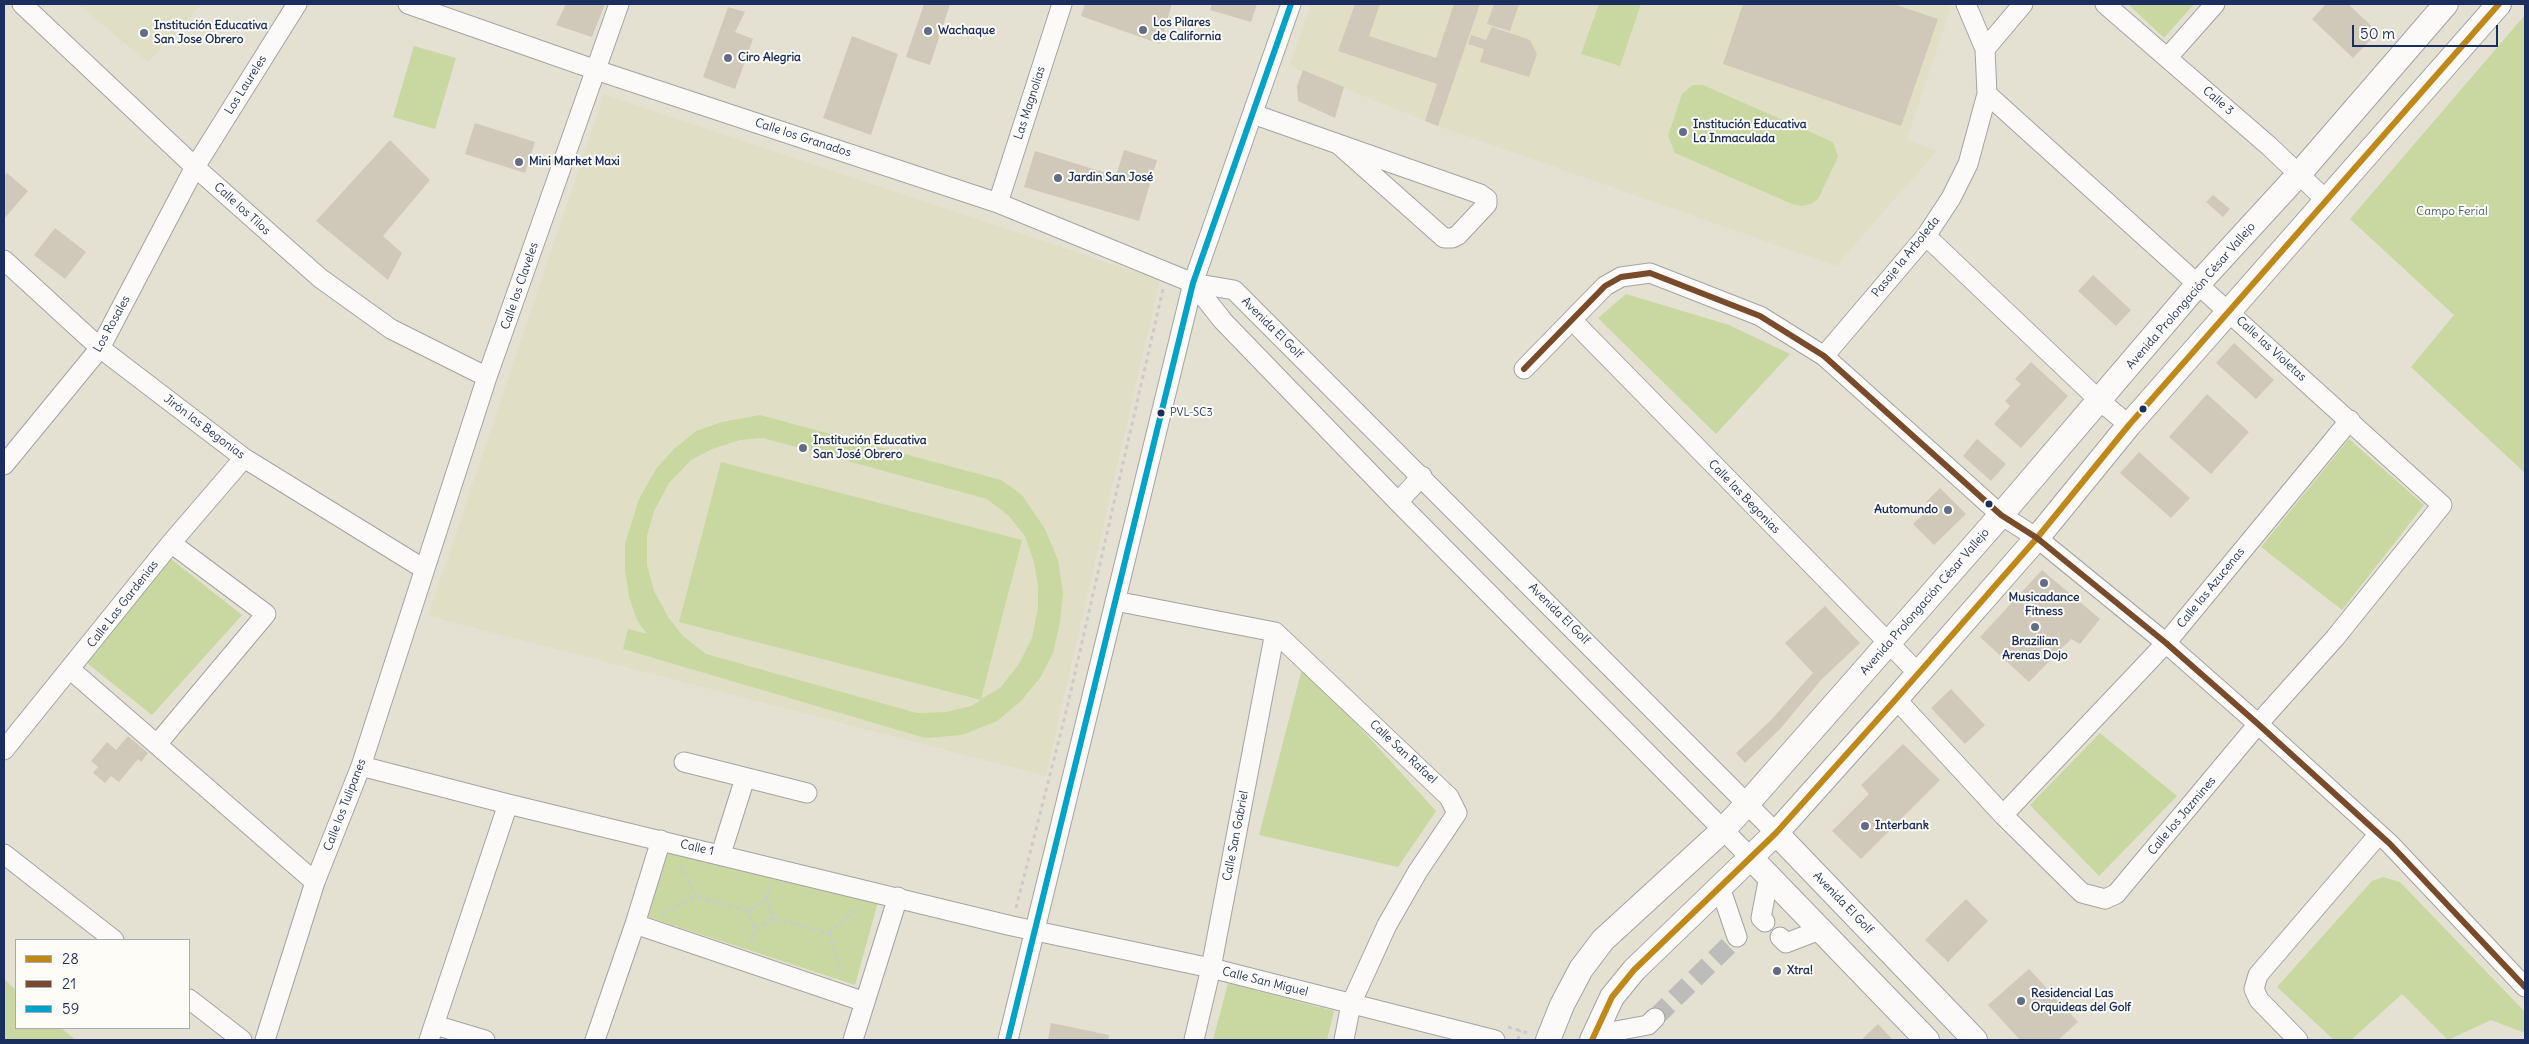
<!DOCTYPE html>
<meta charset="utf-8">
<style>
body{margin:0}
#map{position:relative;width:2529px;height:1044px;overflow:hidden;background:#e4e1d2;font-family:Delius,sans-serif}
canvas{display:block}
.frame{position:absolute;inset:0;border:5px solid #1b2f5e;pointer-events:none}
.legend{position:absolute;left:15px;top:939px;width:175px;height:90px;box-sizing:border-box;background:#fdfcf7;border:1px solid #a3aaba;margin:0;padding:6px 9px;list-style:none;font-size:15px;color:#1b2f5e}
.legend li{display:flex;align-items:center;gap:10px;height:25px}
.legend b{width:25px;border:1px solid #a3aaba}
.scale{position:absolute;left:2352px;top:25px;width:146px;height:22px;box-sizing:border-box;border:2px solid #1b2f5e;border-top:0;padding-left:6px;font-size:15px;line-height:18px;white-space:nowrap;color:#1b2f5e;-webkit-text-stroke:4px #fdfcf7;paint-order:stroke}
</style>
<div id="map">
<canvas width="2529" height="1044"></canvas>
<div class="frame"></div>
<ul class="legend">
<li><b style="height:6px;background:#c08818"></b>28</li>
<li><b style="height:6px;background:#7a4b2a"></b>21</li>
<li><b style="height:6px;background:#01a3c8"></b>59</li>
</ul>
<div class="scale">50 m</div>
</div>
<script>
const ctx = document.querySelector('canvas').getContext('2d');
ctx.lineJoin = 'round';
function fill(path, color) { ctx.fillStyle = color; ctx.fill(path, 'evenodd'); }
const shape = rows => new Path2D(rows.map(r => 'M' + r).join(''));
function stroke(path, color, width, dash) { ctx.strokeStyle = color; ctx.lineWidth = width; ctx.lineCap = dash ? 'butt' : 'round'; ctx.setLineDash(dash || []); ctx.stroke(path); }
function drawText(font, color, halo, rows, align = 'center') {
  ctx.font = font + ' Delius,sans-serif'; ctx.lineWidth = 4; ctx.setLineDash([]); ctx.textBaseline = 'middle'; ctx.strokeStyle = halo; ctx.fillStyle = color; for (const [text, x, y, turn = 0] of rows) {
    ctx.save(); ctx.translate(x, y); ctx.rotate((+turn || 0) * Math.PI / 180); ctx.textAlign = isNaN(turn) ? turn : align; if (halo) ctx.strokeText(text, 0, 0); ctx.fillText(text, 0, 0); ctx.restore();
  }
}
fill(shape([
 [78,4,202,4,148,63],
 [1311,4,1948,4,1951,8,1907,139,1937,151,1836,266,1438,126,1289,66],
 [604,94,1160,280,1046,776,428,616]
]), '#e0dfc6');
fill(shape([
 [1599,4,1641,4,1620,66,1581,54],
 [2128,4,2194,4,2164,38],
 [2525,15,2525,473,2411,367,2454,315,2350,219],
 [414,46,456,58,435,129,393,117],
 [1693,85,1703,85,1833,142,1838,157,1818,199,1811,204,1802,206,1792,204,1675,153,1668,136,1682,94],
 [1626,294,1729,325,1790,354,1716,434,1598,318],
 [760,415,1001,480,1022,495,1045,529,1058,560,1063,593,1060,622,1053,653,1040,678,1021,701,997,721,962,735,925,738,623,649,628,629,647,634,637,620,629,597,625,570,625,544,639,499,656,469,674,449,696,431,722,422],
 [763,438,987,499,1008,515,1025,536,1034,562,1038,586,1038,608,1032,638,1019,664,1000,688,981,699,1022,540,721,462,679,622,981,700,971,706,946,712,917,713,706,654,683,636,668,617,654,591,647,565,647,536,654,511,669,483,691,460,712,449,740,440],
 [2349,439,2424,505,2342,610,2261,547],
 [171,559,242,615,152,715,87,663,88,658],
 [1303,665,1436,811,1398,867,1259,835],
 [2100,733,2177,796,2099,876,2030,805],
 [666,850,878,902,855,985,645,916],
 [2383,877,2400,882,2525,1012,2525,1033,2491,1020,2448,1040,2402,994,2351,1040,2334,1040,2277,987,2372,881],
 [4,979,16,990,16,1028,61,1028,76,1040,4,1040],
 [1228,983,1334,1011,1327,1040,1213,1040]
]), '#c8d8a0');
fill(shape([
 [566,4,605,4,592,37,556,25],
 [924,4,950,4,930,65,906,57],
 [1085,4,1172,4,1160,44,1081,16],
 [1212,4,1257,4,1251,22,1210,10],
 [1355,4,1380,4,1369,36,1436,58,1454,4,1480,4,1438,126,1425,121,1437,84,1338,51],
 [1494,4,1519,4,1510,31,1487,24],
 [1743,4,1894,4,1938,19,1901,126,1723,64],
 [2326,4,2348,4,2378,32,2353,58,2312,19],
 [728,7,745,12,735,32,753,39,735,89,703,77],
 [1492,27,1530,40,1537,54,1529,77,1480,62,1484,49,1468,44,1471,35,1486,40],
 [852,36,898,54,871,135,823,118],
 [1303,70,1344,87,1335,118,1298,101,1297,86],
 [475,123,535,142,525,173,465,154],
 [390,140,430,180,383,236,402,253,388,280,316,221],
 [1124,150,1157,160,1139,221,1024,187,1035,151,1116,176],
 [7,173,28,191,4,219,4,177],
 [2213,195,2230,209,2223,217,2206,202],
 [55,228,86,252,65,279,34,255],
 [2093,275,2131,310,2116,326,2078,291],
 [2234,343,2274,380,2256,399,2216,363],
 [2031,362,2068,396,2021,448,1994,424,2010,406,2005,401,2021,384,2015,379],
 [2207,394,2249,432,2211,474,2169,437],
 [1977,439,2006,464,1991,481,1963,456],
 [2139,452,2190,498,2171,518,2120,473],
 [1940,488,1966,514,1934,545,1913,524,1931,507,1926,502],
 [2042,570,2100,619,2080,644,2071,639,2029,682,1980,637],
 [1825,606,1860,643,1821,680,1780,729,1745,763,1736,753,1771,720,1813,673,1785,643],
 [1951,689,1985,725,1965,744,1931,708],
 [128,736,148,753,141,762,138,759,119,782,111,776,105,783,93,773,98,767,91,761,107,742,116,750],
 [1903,744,1940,780,1861,859,1832,831,1869,794,1861,785],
 [1966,899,1988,921,1948,962,1925,940],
 [2029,969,2078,1022,2058,1040,2020,1040,1988,1005],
 [1051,1023,1109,1035,1108,1040,1048,1040],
 [1878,1024,1893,1040,1861,1040]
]), '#d0c8b9');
stroke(shape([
 [1655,1018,1731,943]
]), '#bcbdbb', 19, [19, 9]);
const minor = shape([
 [22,4,195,167,320,278,391,329,487,377],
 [408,4,596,70,998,203,1193,283,1234,290,1776,833],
 [2105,4,2269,146,2327,201],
 [1985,49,2023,4],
 [2168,57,2215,4],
 [1253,114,1480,194,1487,199,1487,204,1458,235,1452,238,1444,238,1338,144],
 [998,203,1062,4],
 [1926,236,2100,401,2129,425],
 [4,260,100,348,244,458,424,569],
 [1193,283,1223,321,1398,502,1751,858],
 [1572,320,1918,673],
 [1824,356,1926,236,1951,198,1968,164,1987,94,1985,49,1966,4],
 [1524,369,1605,286,1621,277,1650,273,1760,316,1824,356,2001,515,2037,538,2166,643,2258,724,2390,844,2525,987],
 [4,465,100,348,195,167,297,4],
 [1398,502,1422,476],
 [1115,601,1275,632,1449,797,1457,813,1418,871,1387,925,1351,1004,1344,1040],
 [71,670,315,882],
 [1896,699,2003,815,2082,893,2105,899,2116,894,2258,724,2335,638,2442,505,1987,94],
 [158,743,266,614,171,543],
 [4,750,171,543,244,458],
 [684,762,807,793],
 [361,766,508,804,1012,926,1211,968,1495,1040],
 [2003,815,2166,643,2350,420],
 [4,854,114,940],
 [721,854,745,778],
 [1720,887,1737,937],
 [1765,922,1761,918,1769,876],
 [635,924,865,1002],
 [1780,937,1786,943,1820,930],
 [189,999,242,1040],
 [435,1025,485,1040],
 [1594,1035,1648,1025,1655,1018],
 [265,1040,315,882,361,766,487,377,619,4],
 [429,1040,508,804],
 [595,1040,635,924,661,840],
 [853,1040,898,897],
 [1008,1040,1193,283,1291,4],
 [1194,1040,1211,968,1275,632],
 [2298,1040,2259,1000,2254,989,2258,975,2379,834]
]);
const major = shape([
 [1776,833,1975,1040],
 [1751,858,1927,1040],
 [1548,1040,1562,1005,1581,969,1603,940,1722,831,1747,804,2001,515,2198,284,2299,174,2446,4],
 [1592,1040,1612,997,1634,970,1776,833,1896,699,2037,538,2129,425,2499,4]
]);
stroke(minor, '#a3a4a2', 21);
stroke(major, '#a3a4a2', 26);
stroke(shape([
 [681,865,696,896],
 [766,899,770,886],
 [1016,908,1066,712,1163,289],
 [662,914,696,896,748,911,766,899,774,918,755,930,748,911],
 [774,918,829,933,859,907],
 [829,933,841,974],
 [751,943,755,930],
 [1508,1027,1528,1033],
 [1518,1040,1520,1030]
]), '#cacbcb', 3, [4, 4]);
stroke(minor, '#fbfaf8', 19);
stroke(major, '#fbfaf8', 24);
stroke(shape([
 [1592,1040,1612,997,1634,970,1776,833,1896,699,2037,538,2129,425,2499,4]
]), '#c08818', 6);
stroke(shape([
 [1524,369,1605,286,1621,277,1650,273,1760,316,1824,356,2001,515,2037,538,2166,643,2258,724,2390,844,2525,987]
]), '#7a4b2a', 6);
stroke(shape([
 [1008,1040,1193,283,1291,4]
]), '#01a3c8', 6);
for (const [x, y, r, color] of [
 [1143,30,5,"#616d87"],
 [928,31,5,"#616d87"],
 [144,33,5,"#616d87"],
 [728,58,5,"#616d87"],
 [1683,132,5,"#616d87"],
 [519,162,5,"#616d87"],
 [1058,178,5,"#616d87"],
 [2143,409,4.5,"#1b2f5e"],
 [1161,413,4.5,"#1b2f5e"],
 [803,448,5,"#616d87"],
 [1989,504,4.5,"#1b2f5e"],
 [1948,510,5,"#616d87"],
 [2044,583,5,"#616d87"],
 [2035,627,5,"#616d87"],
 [1865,826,5,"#616d87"],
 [1777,971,5,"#616d87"],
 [2021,1001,5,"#616d87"]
]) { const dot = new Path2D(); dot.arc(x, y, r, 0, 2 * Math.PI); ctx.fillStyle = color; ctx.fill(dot); stroke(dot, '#fdfcf7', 2); }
drawText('11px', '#1b2f5e', '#fdfcf7', [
 ["PVL-SC3",1170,413]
], 'left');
drawText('bold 12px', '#1b2f5e', '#fdfcf7', [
 ["Los Pilares",1153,23],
 ["de California",1153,37],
 ["Institución Educativa",154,26],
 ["San Jose Obrero",154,40],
 ["Wachaque",938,31],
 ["Ciro Alegria",738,58],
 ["Institución Educativa",1693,125],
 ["La Inmaculada",1693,139],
 ["Mini Market Maxi",529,162],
 ["Jardin San José",1068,178],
 ["Institución Educativa",813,441],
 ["San José Obrero",813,455],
 ["Automundo",1938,510,"right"],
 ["Musicadance",2044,598,"center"],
 ["Fitness",2044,612,"center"],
 ["Brazilian",2035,642,"center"],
 ["Arenas Dojo",2035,656,"center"],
 ["Interbank",1875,826],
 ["Xtra!",1787,971],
 ["Residencial Las",2031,994],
 ["Orquideas del Golf",2031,1008]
], 'left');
drawText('12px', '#1b2f5e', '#fdfcf7', [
 ["Los Laureles",246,85,-58],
 ["Calle 3",2218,101,41],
 ["Las Magnolias",1030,103,-72],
 ["Calle los Granados",803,138,18],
 ["Calle los Tilos",242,209,42],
 ["Pasaje la Arboleda",1906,257,-51],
 ["Calle los Claveles",520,286,-71],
 ["Avenida Prolongación César Vallejo",2191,296,-49],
 ["Los Rosales",112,324,-61],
 ["Avenida El Golf",1272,328,45],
 ["Calle las Violetas",2271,349,42],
 ["Jirón las Begonias",204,427,37],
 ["Calle las Begonias",1744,497,46],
 ["Calle las Azucenas",2211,588,-51],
 ["Avenida Prolongación César Vallejo",1925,602,-49],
 ["Calle Las Gardenias",123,604,-52],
 ["Avenida El Golf",1559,614,45],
 ["Calle San Rafael",1403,752,43],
 ["Calle los Tulipanes",345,805,-69],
 ["Calle los Jazmines",2182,816,-50],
 ["Calle San Gabriel",1236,836,-79],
 ["Calle 1",697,848,13],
 ["Avenida El Golf",1843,903,46],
 ["Calle San Miguel",1265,982,14]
]);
drawText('12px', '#486066', '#fdfcf7', [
 ["Campo Ferial",2452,212]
]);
</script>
